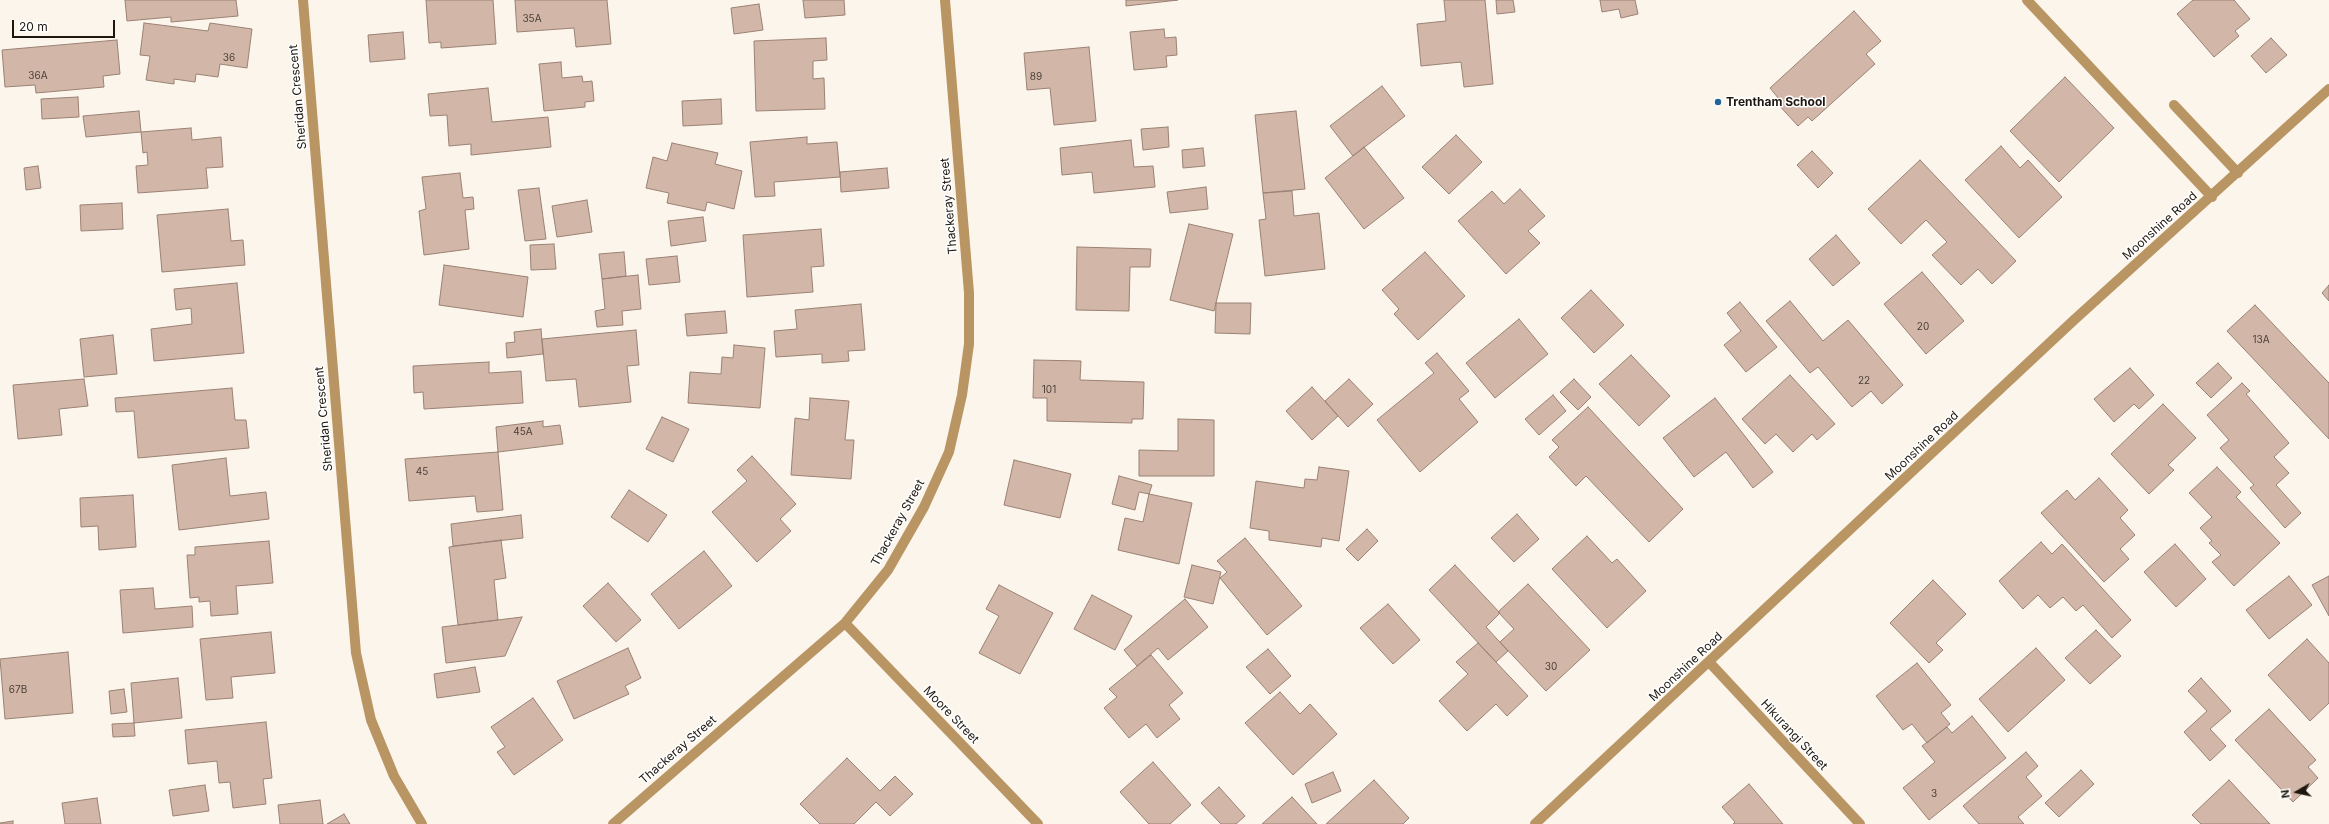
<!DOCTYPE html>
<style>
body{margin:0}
#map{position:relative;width:2329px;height:824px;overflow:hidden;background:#fcf5eb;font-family:Inter,sans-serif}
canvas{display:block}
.north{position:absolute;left:2277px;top:772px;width:40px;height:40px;-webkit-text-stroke:3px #fff;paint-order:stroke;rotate:261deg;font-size:11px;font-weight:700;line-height:16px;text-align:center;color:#1d170f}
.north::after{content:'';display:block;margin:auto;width:14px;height:18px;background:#1d170f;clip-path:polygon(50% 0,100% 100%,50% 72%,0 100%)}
.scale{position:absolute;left:12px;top:20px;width:103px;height:18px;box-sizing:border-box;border:2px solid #1d170f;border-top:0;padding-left:5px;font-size:12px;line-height:14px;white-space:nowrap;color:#1d170f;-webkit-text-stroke:3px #fff;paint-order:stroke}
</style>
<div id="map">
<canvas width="2329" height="824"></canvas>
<div class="north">N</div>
<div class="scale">20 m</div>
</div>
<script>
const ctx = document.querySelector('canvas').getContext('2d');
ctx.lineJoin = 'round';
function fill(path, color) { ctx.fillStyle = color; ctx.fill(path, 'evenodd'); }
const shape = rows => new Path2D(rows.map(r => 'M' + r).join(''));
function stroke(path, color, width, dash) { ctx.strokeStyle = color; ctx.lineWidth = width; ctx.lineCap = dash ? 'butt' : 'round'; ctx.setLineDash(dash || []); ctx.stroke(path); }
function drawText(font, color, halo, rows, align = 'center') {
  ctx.font = font + ' Inter,sans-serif'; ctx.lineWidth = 3; ctx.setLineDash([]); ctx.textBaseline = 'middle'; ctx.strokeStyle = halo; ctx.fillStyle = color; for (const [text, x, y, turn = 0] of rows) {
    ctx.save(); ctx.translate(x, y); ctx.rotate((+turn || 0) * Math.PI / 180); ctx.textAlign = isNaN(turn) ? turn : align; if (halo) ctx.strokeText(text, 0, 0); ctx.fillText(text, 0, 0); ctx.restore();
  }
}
const building = shape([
 [125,0,236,0,238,16,171,22,171,17,127,21,125,0],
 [426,0,493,0,496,44,441,48,441,42,429,43,426,0],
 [515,0,607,0,611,44,576,47,574,28,517,32,515,0],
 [803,0,844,0,845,15,805,18,803,0],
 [1126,0,1178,0,1126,6,1126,0],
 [1444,0,1485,0,1493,84,1464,87,1461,62,1421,66,1417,24,1446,21,1444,0],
 [1496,0,1513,0,1515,12,1497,14,1496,0],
 [1600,0,1635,0,1638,14,1621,18,1619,9,1602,12,1600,0],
 [2193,0,2234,0,2250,19,2235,31,2239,36,2214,57,2177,14,2193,0],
 [759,4,763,30,734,34,731,8,759,4],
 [1854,11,1881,41,1866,54,1875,64,1812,121,1808,117,1798,126,1776,102,1779,99,1770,88,1854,11],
 [144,23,208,31,210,23,252,29,247,68,220,64,218,77,196,74,195,82,174,79,174,84,146,80,150,56,140,55,144,23],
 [1164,29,1165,38,1176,37,1177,55,1166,56,1167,67,1134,70,1130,32,1164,29],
 [403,32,405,59,370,62,368,35,403,32],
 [826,38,827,60,813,61,813,79,824,78,825,109,756,111,754,41,826,38],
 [2271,38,2287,55,2266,73,2251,56,2271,38],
 [117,40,120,74,103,76,104,87,36,93,35,85,5,87,2,50,117,40],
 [1089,47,1096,121,1054,125,1050,88,1027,90,1024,53,1089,47],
 [561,62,562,78,582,76,583,82,592,81,594,101,585,102,585,107,544,111,539,64,561,62],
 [2065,77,2114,128,2059,182,2010,131,2065,77],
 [1382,86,1405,116,1353,156,1330,126,1382,86],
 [488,88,492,122,548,117,551,147,471,155,471,144,449,146,447,115,430,116,428,94,488,88],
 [78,97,79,117,42,119,41,99,78,97],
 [721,99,722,124,683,126,682,101,721,99],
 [139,111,141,132,86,137,83,116,139,111],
 [1296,111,1305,189,1263,193,1255,115,1296,111],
 [1168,127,1169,147,1143,150,1141,129,1168,127],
 [191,128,192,140,221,137,223,167,206,168,208,188,138,193,136,166,148,165,147,152,143,153,141,132,191,128],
 [1456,135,1482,162,1449,194,1422,167,1456,135],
 [807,137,807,144,837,142,840,177,774,182,775,196,755,197,750,142,807,137],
 [1131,140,1134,167,1153,166,1155,187,1094,193,1092,172,1062,175,1060,148,1131,140],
 [672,143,718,153,715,164,742,171,734,209,707,202,705,211,667,203,669,193,646,188,653,157,667,161,672,143],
 [2001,146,2020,168,2028,160,2062,197,2019,238,1965,180,2001,146],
 [1364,147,1404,198,1364,229,1325,178,1364,147],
 [1203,148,1205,166,1183,168,1182,150,1203,148],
 [1812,151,1833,173,1818,188,1797,165,1812,151],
 [1920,160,2016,261,1992,284,1978,269,1961,285,1932,255,1947,242,1926,220,1901,244,1868,209,1920,160],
 [38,166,41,188,26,190,24,168,38,166],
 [887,168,889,188,841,192,840,172,887,168],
 [460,173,463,198,473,197,474,209,465,210,469,249,424,255,419,211,426,209,422,177,460,173],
 [1206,187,1208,209,1170,213,1167,192,1206,187],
 [539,188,546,239,525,241,518,190,539,188],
 [1520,189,1545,216,1528,231,1540,243,1506,274,1458,221,1492,191,1504,204,1520,189],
 [1292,191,1294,216,1319,213,1325,269,1265,276,1259,220,1266,219,1263,193,1292,191],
 [587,200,592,232,557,237,552,206,587,200],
 [122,203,123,229,81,231,80,205,122,203],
 [228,209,231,241,243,240,245,265,162,272,157,215,228,209],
 [703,217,706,241,671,246,668,221,703,217],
 [1189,224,1233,234,1214,311,1170,300,1189,224],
 [821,229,824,266,811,267,813,292,747,297,743,235,821,229],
 [1836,235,1860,263,1833,286,1809,259,1836,235],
 [554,244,556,269,531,270,530,245,554,244],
 [1077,247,1151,249,1150,267,1130,267,1129,311,1076,310,1077,247],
 [624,252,626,276,602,279,599,254,624,252],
 [1425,252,1465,296,1418,340,1394,314,1399,309,1382,290,1425,252],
 [677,256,680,282,649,285,646,259,677,256],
 [444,265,528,277,523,317,439,305,444,265],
 [1922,272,1964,321,1926,354,1884,304,1922,272],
 [638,275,641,309,622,311,623,325,597,327,595,311,605,309,602,279,638,275],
 [237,283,244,353,154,361,151,329,192,324,191,308,176,310,174,289,237,283],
 [2329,285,2329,301,2322,293,2329,285],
 [1591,290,1624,325,1594,353,1561,318,1591,290],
 [1790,301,1823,341,1848,320,1903,385,1882,404,1871,391,1852,407,1818,367,1810,373,1766,321,1790,301],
 [1740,302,1777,347,1746,372,1724,345,1741,331,1727,313,1740,302],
 [1216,303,1251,303,1250,334,1215,333,1216,303],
 [861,304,865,350,848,351,849,361,822,363,822,354,776,357,774,331,797,329,795,310,861,304],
 [2255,305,2329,383,2329,439,2227,331,2255,305],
 [725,311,727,333,687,336,685,314,725,311],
 [1519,319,1548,354,1495,398,1466,363,1519,319],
 [541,329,543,354,507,358,506,343,515,342,514,332,541,329],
 [636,330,639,365,627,366,631,402,579,407,576,379,546,381,542,339,636,330],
 [113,335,117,374,84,377,80,339,113,335],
 [734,345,765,348,760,408,688,403,690,372,721,374,722,357,733,358,734,345],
 [1437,353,1469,391,1459,399,1478,422,1420,472,1377,420,1434,373,1425,363,1437,353],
 [1631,355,1670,396,1639,426,1599,384,1631,355],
 [1034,360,1081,361,1080,380,1144,382,1143,419,1132,419,1132,423,1047,421,1047,398,1033,398,1034,360],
 [489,362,489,373,521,371,523,403,424,409,423,392,414,393,413,366,489,362],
 [2218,363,2232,378,2211,398,2196,383,2218,363],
 [2130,368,2154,395,2139,409,2134,404,2114,422,2094,399,2130,368],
 [1790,375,1835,424,1817,440,1812,434,1793,452,1776,434,1765,444,1742,419,1790,375],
 [84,379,88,406,59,409,62,435,18,439,13,385,84,379],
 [1349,379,1373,404,1348,427,1325,401,1349,379],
 [1574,379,1591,397,1578,410,1560,392,1574,379],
 [2242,383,2250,391,2246,394,2289,443,2274,457,2289,473,2276,485,2301,513,2285,528,2250,488,2254,485,2220,448,2229,440,2207,415,2242,383],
 [1312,387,1338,416,1312,440,1286,411,1312,387],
 [232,388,235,420,246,420,249,448,138,458,134,411,116,412,115,398,232,388],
 [1553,395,1566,411,1539,435,1525,419,1553,395],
 [810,398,849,401,845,440,854,440,851,479,791,475,795,418,809,420,810,398],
 [1715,398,1773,472,1753,488,1726,452,1694,477,1663,438,1715,398],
 [2163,404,2196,438,2168,465,2174,470,2149,494,2111,454,2163,404],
 [1588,407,1683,509,1649,542,1586,476,1576,486,1549,457,1559,447,1552,440,1588,407],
 [662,417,689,429,673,462,646,449,662,417],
 [1178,419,1214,420,1214,476,1139,476,1139,450,1178,451,1178,419],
 [543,421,543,427,560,425,563,444,498,452,496,427,543,421],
 [498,452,503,510,477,512,475,496,409,501,405,459,498,452],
 [752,456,796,504,780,519,791,531,757,562,712,512,747,481,737,470,752,456],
 [226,458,230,496,266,492,269,519,179,530,172,465,226,458],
 [1014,460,1071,474,1060,518,1004,505,1014,460],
 [1319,467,1349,471,1339,541,1322,538,1321,547,1269,540,1269,531,1250,528,1256,481,1304,488,1305,479,1317,480,1319,467],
 [2217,467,2241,492,2236,497,2280,543,2234,586,2212,562,2221,555,2209,543,2212,541,2200,528,2212,517,2189,493,2217,467],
 [1119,476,1152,485,1149,494,1139,492,1135,510,1112,504,1119,476],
 [2099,478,2128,510,2120,518,2135,535,2120,549,2129,559,2104,582,2041,513,2067,490,2075,500,2099,478],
 [629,490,667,515,648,542,611,517,629,490],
 [1149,494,1192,503,1179,564,1118,550,1125,518,1143,522,1149,494],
 [133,495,136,547,99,550,98,526,81,527,80,498,133,495],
 [1517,514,1539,539,1514,562,1491,538,1517,514],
 [521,515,523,538,453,546,451,524,521,515],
 [1367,529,1378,541,1358,561,1346,549,1367,529],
 [1587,536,1612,563,1617,559,1646,591,1607,628,1552,569,1587,536],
 [1245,538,1302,606,1267,635,1220,578,1227,572,1217,561,1245,538],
 [501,540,506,578,494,580,498,620,458,625,449,547,501,540],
 [269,541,273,583,236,586,238,614,211,616,210,601,199,602,199,597,190,598,187,555,195,555,195,547,269,541],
 [2041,542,2052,554,2062,544,2131,620,2112,638,2083,605,2076,611,2063,597,2050,608,2038,595,2023,609,1999,581,2041,542],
 [2175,544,2206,579,2176,607,2144,572,2175,544],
 [704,551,732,586,679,629,651,594,704,551],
 [1192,565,1221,572,1213,604,1184,597,1192,565],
 [1455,565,1500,613,1486,627,1508,651,1496,662,1429,590,1455,565],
 [2289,576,2312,605,2269,639,2246,610,2289,576],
 [2329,576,2329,616,2312,585,2329,576],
 [1933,580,1966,614,1936,643,1943,650,1929,663,1890,623,1933,580],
 [608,583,641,620,616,642,583,606,608,583],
 [1528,584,1590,650,1546,691,1500,642,1514,629,1498,612,1528,584],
 [999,585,1053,613,1020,674,979,653,999,616,986,609,999,585],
 [153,588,155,609,192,606,193,627,123,633,120,590,153,588],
 [1092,595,1132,616,1115,650,1074,629,1092,595],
 [1185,599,1208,627,1168,660,1158,648,1137,666,1124,650,1185,599],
 [1388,604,1420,640,1393,664,1360,628,1388,604],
 [522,617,505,656,446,663,442,627,522,617],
 [2096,630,2121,656,2090,684,2065,658,2096,630],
 [271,632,275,673,231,677,233,698,206,700,200,639,271,632],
 [2307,639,2329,663,2329,703,2310,721,2268,675,2307,639],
 [1478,643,1528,696,1507,716,1496,704,1467,731,1439,701,1468,674,1456,662,1478,643],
 [628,648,641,678,625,686,629,694,574,719,557,681,628,648],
 [2036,648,2065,680,2008,732,1979,699,2036,648],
 [1268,649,1291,676,1270,694,1246,667,1268,649],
 [68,652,73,713,5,719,0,659,68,652],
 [1151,655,1183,693,1169,705,1180,719,1157,738,1146,724,1129,738,1104,708,1117,697,1109,689,1151,655],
 [1917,663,1951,705,1941,713,1950,724,1927,743,1912,724,1903,730,1876,696,1917,663],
 [475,667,480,692,437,698,434,674,475,667],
 [178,678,182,718,134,723,131,683,178,678],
 [2201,678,2231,711,2210,729,2226,746,2210,761,2184,732,2207,711,2188,691,2201,678],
 [124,689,127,712,111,714,109,691,124,689],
 [1280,692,1300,714,1310,704,1337,734,1293,775,1245,723,1280,692],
 [533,698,563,740,514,775,497,752,505,747,491,727,533,698],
 [2269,709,2316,760,2308,767,2318,778,2293,802,2235,740,2269,709],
 [1972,716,2006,758,1929,820,1903,788,1935,762,1922,746,1947,727,1952,733,1972,716],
 [266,722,272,778,263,779,266,804,233,808,230,782,219,783,217,761,188,764,185,730,266,722],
 [134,723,135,736,113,737,112,724,134,723],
 [2026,752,2038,766,2026,777,2042,796,2018,817,2024,824,1979,824,1963,806,2026,752],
 [847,758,880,791,895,776,913,794,890,816,876,802,854,824,820,824,800,804,847,758],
 [1153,762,1191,805,1170,824,1149,824,1120,792,1153,762],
 [2081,770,2094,784,2059,817,2045,803,2081,770],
 [1333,772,1341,791,1312,803,1305,784,1333,772],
 [1374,780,1409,818,1403,824,1326,824,1374,780],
 [2229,780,2270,824,2201,824,2192,815,2229,780],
 [1749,784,1783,824,1733,824,1735,822,1722,807,1749,784],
 [205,785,209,811,173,816,169,790,205,785],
 [1219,787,1245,816,1236,824,1221,824,1201,803,1219,787],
 [1292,797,1317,824,1262,824,1292,797],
 [97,798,101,824,65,824,62,803,97,798],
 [320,800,323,824,280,824,278,805,320,800],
 [344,814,350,824,327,824,344,814],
 [13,821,13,824,0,824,0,823,13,821]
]);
fill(building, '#d2b7a9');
stroke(building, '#9a8173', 1);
stroke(shape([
 [303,0,356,653,371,720,394,776,422,824],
 [2027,0,2212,197],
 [2174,105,2238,173],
 [845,623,1038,824],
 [1710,663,1860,824],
 [613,824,845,623,888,570,924,507,949,452,962,395,969,344,969,293,945,0],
 [1535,824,2074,320,2329,89]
]), '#ba9564', 10);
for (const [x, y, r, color] of [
 [1718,102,4,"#256399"]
]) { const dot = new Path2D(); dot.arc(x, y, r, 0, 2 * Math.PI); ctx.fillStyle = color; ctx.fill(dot); stroke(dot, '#fff', 1.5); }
drawText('10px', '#4a3f36', null, [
 ["35A",532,19],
 ["36",229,58],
 ["36A",38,76],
 ["89",1036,77],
 ["20",1923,327],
 ["13A",2261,340],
 ["22",1864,381],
 ["101",1049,390],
 ["45A",523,432],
 ["45",422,472],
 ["30",1551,667],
 ["67B",18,690],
 ["3",1934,794]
]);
drawText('12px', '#1d170f', '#fff', [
 ["Sheridan Crescent",298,97,-95],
 ["Thackeray Street",949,206,-95],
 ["Moonshine Road",2160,226,-42],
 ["Sheridan Crescent",324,419,-95],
 ["Moonshine Road",1922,446,-43],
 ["Thackeray Street",898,523,-61],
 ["Moonshine Road",1686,667,-43],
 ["Moore Street",951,715,46],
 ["Hikurangi Street",1794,735,47],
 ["Thackeray Street",678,750,-41]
]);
drawText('bold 12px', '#1d170f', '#fff', [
 ["Trentham School",1726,102]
], 'left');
</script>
